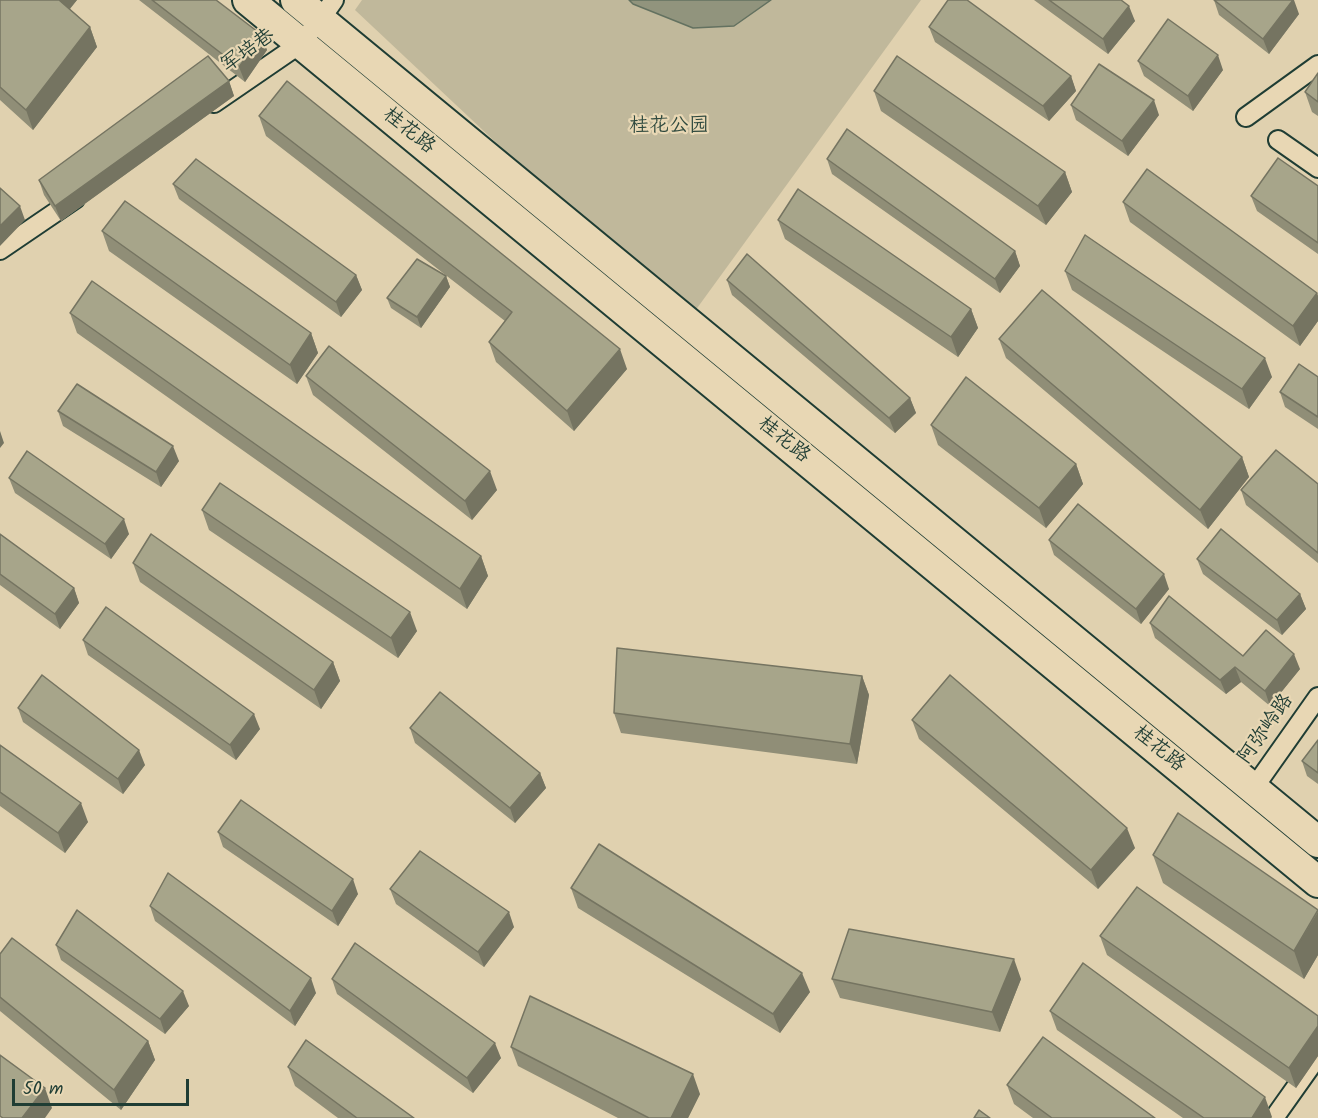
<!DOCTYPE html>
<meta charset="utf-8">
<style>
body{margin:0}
#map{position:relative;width:1318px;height:1118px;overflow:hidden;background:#e0d1af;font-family:Kalam,sans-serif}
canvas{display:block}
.scale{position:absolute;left:12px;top:1079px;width:177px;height:27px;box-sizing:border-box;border:3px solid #1f3d34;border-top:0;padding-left:8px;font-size:18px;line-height:21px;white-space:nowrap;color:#1f3d34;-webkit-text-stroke:4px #e8d7b4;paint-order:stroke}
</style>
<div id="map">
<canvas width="1318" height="1118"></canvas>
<div class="scale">50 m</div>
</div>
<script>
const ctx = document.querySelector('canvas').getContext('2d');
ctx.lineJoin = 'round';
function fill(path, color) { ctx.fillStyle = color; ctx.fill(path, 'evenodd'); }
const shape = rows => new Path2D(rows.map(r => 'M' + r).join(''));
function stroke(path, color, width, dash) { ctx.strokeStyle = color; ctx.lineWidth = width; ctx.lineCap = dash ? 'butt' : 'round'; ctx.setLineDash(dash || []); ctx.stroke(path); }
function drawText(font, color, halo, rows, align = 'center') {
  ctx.font = font + ' Kalam,"LXGW WenKai TC",sans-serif'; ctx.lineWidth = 4.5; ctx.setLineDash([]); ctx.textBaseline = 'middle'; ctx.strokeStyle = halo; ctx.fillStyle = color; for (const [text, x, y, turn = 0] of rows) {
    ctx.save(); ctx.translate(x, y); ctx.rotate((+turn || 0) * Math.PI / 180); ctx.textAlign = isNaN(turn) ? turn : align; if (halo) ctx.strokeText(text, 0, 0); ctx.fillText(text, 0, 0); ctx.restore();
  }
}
fill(shape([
 [362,0,921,0,687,322,355,10]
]), '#c0b89b');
const water = shape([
 [629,0,771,0,734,26,693,28,633,4,629,0]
]);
fill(water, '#91947d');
stroke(water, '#637160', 1.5);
const minor = shape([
 [214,103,300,44,320,20,334,0],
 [1246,117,1318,65],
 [1278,140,1318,168],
 [0,250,75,199],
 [1253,789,1318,697],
 [1274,1118,1318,1056]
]);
const primary = shape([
 [248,0,1318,882],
 [296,0,1318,842]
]);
stroke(minor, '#1f3d34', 22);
stroke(primary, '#1f3d34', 34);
stroke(minor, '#e8d7b4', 18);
stroke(primary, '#e8d7b4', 30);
fill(shape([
 [0,0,77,0,70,9,90,27,97,47,33,130,0,100],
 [139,0,216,0,267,50,245,82],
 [1034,0,1121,0,1135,21,1108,54],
 [1214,0,1299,14,1269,54,1219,15],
 [929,27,1071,76,1076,91,1049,121,935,42],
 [1138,61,1223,70,1193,111,1144,76],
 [1318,73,1318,116,1312,112,1305,92],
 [229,81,234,96,61,221,44,195,39,180],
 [874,91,1065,172,1072,192,1046,225,881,111],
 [1071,105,1159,115,1128,156,1076,120],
 [259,116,627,369,574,431,496,362,489,342,505,321,266,136],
 [827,159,1015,251,1020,266,1000,293,832,174],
 [173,184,356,275,362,290,341,317,179,199],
 [1318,186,1318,254,1257,211,1251,196],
 [1123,202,1317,293,1318,296,1318,321,1300,346,1130,222],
 [778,220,971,309,978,328,958,357,785,239],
 [102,231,311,333,318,353,297,384,109,251],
 [1065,271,1272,377,1249,409,1072,290],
 [446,276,450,287,421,328,391,308,387,298],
 [727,280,910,398,916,413,895,433,732,295],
 [70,313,481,556,488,576,467,609,77,333],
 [999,339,1242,457,1249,477,1208,529,1006,358],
 [306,376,497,490,472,520,313,395],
 [1318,377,1318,429,1285,407,1280,392],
 [58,411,179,461,161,487,63,426],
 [931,425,1076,464,1083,484,1046,528,938,445],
 [9,478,129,534,111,559,15,493],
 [1318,484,1318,563,1246,505,1241,490],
 [202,510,417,631,398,658,209,530],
 [0,534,74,588,79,603,60,629,0,585],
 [1049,540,1169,589,1141,624,1054,555],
 [1197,559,1300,594,1306,609,1282,635,1203,574],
 [133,563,333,662,340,681,321,709,140,582],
 [1150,623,1243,656,1300,669,1270,706,1241,682,1226,694,1155,638],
 [83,640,260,729,236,760,88,655],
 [862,676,869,695,857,764,621,733,614,713],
 [18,708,145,765,123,794,23,722],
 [912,720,1135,848,1098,889,919,739],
 [410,728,540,773,546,788,515,823,415,743],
 [1318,740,1318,784,1307,776,1302,761],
 [0,745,88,822,65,853,0,806],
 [218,832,358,894,338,926,223,847],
 [1153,855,1318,910,1318,955,1304,979,1163,883],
 [571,888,810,992,780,1033,578,908],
 [390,889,514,927,484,967,396,904],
 [150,906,316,993,295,1026,155,921],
 [1100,936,1318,1016,1318,1056,1296,1088,1107,955],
 [56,945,189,1006,165,1034,61,960],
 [0,954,148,1041,155,1060,121,1110,0,1011],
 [332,979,501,1058,473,1093,337,994],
 [832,979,1021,979,1000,1032,840,998],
 [1050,1011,1272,1117,1271,1118,1183,1118,1057,1030],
 [511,1047,700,1094,688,1118,618,1118,518,1066],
 [288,1067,414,1118,338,1118,295,1086],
 [1007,1085,1155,1118,1033,1118,1014,1104]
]), '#908e77');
fill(shape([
 [57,0,77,0,63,17],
 [1293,0,1294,0,1299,14,1269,54,1263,39],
 [1129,6,1135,21,1108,54,1103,39],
 [90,27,97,47,33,130,26,110],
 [262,35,267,50,245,82,239,67],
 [1218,55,1223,70,1193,111,1188,96],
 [1071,76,1076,91,1049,121,1043,106],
 [229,81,234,96,61,221,55,206],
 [1154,100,1159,115,1128,156,1122,141],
 [1065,172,1072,192,1046,225,1038,206],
 [20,206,25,220,0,246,0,226],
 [1015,251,1020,266,1000,293,995,279],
 [356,275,362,290,341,317,336,302],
 [446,276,450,287,421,328,417,317],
 [1317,293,1318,296,1318,321,1300,346,1293,326],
 [971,309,978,328,958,357,951,337],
 [311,333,318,353,297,384,290,365],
 [620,349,627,369,574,431,567,411],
 [1265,358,1272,377,1249,409,1242,389],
 [910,398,916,413,895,433,889,418],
 [0,431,4,443,0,448],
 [173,446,179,461,161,487,156,472],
 [1242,457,1249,477,1208,529,1200,510],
 [1076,464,1083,484,1046,528,1039,508],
 [490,471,497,490,472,520,465,501],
 [124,519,129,534,111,559,105,544],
 [481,556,488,576,467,609,460,589],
 [1164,574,1169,589,1141,624,1136,609],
 [74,588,79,603,60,629,55,614],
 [1300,594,1306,609,1282,635,1277,620],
 [410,612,417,631,398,658,391,638],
 [1294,654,1300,669,1270,706,1265,691],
 [333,662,340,681,321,709,314,690],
 [1235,667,1241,682,1226,694,1220,680],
 [862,676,869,695,857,764,850,744],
 [254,714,260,729,236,760,230,745],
 [139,750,145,765,123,794,118,779],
 [540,773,546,788,515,823,510,808],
 [81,803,88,822,65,853,58,833],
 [1127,828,1135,848,1098,889,1091,870],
 [353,879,358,894,338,926,332,911],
 [509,912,514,927,484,967,478,952],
 [1318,912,1318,955,1304,979,1294,951],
 [1014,959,1021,979,1000,1032,992,1012],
 [802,973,810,992,780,1033,773,1014],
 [311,978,316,993,295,1026,290,1011],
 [183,991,189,1006,165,1034,160,1019],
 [1318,1026,1318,1056,1296,1088,1289,1068],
 [148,1041,155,1060,121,1110,114,1090],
 [495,1043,501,1058,473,1093,467,1078],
 [693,1074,700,1094,688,1118,671,1118],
 [45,1088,52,1108,45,1118,22,1118],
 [1265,1097,1272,1117,1271,1118,1252,1118]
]), '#757461');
const building = shape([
 [0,0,59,0,90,27,26,110,0,87,0,0],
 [152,0,216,0,262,35,239,67,152,0],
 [948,0,967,0,1071,76,1043,106,929,27,948,0],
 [1049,0,1121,0,1129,6,1103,39,1049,0],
 [1214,0,1293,0,1263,39,1214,0],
 [1168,19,1218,55,1188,96,1138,61,1168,19],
 [208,56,229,81,55,206,39,180,208,56],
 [897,56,1065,172,1038,206,874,91,897,56],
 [1099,64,1154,100,1122,141,1071,105,1099,64],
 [1318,73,1318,102,1305,92,1318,73],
 [287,81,620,349,567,411,489,342,512,312,259,116,287,81],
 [847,129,1015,251,995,279,827,159,847,129],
 [1278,158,1318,186,1318,243,1251,196,1278,158],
 [196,159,356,275,336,302,173,184,196,159],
 [1147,169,1317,293,1293,326,1123,202,1147,169],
 [0,188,20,206,0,226,0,188],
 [798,189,971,309,951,337,778,220,798,189],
 [125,201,311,333,290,365,102,231,125,201],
 [1085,235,1265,358,1242,389,1065,271,1085,235],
 [747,254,910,398,889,418,727,280,747,254],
 [417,259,446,276,417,317,387,298,417,259],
 [92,281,481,556,460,589,70,313,92,281],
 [1042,290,1242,457,1200,510,999,339,1042,290],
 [329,346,490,471,465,501,306,376,329,346],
 [1299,364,1318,377,1318,417,1280,392,1299,364],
 [966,377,1076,464,1039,508,931,425,966,377],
 [77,384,173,446,156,472,58,411,77,384],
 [1276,450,1318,484,1318,553,1241,490,1276,450],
 [27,451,124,519,105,544,9,478,27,451],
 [220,483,410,612,391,638,202,510,220,483],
 [1078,504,1164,574,1136,609,1049,540,1078,504],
 [1221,529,1300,594,1277,620,1197,559,1221,529],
 [0,534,74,588,55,614,0,574,0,534],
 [151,534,333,662,314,690,133,563,151,534],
 [1169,596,1243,656,1266,630,1294,654,1265,691,1235,667,1220,680,1150,623,1169,596],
 [106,607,254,714,230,745,83,640,106,607],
 [617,648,862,676,850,744,614,713,617,648],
 [42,675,139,750,118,779,18,708,42,675],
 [950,675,1127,828,1091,870,912,720,950,675],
 [440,692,540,773,510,808,410,728,440,692],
 [1318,740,1318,773,1302,761,1318,740],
 [0,745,81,803,58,833,0,792,0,745],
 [241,800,353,879,332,911,218,832,241,800],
 [1178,813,1318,910,1294,951,1153,855,1178,813],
 [599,844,802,973,773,1014,571,888,599,844],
 [420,851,509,912,478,952,390,889,420,851],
 [168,873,311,978,290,1011,150,906,168,873],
 [1137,887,1318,1016,1318,1026,1289,1068,1100,936,1137,887],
 [77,910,183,991,160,1019,56,945,77,910],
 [849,929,1014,959,992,1012,832,979,849,929],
 [12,938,148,1041,114,1090,0,997,0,954,12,938],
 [355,943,495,1043,467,1078,332,979,355,943],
 [1083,963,1265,1097,1252,1118,1204,1118,1050,1011,1083,963],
 [530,996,693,1074,671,1118,649,1118,511,1047,530,996],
 [1043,1037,1155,1118,1052,1118,1007,1085,1043,1037],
 [306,1040,414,1118,357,1118,288,1067,306,1040],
 [0,1055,45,1088,22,1118,3,1118,0,1116,0,1055],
 [979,1110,990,1118,974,1118,979,1110]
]);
fill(building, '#a7a58a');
stroke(building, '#757461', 1.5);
drawText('20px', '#1f3d34', '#e8d7b4', [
 ["军培巷",249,52,-35],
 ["桂花路",408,132,39],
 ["桂花路",783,441,39],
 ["阿弥岭路",1267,730,-55],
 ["桂花路",1158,750,39]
]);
drawText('20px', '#2f493e', '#e8d7b4', [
 ["桂花公园",669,128]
]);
</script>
